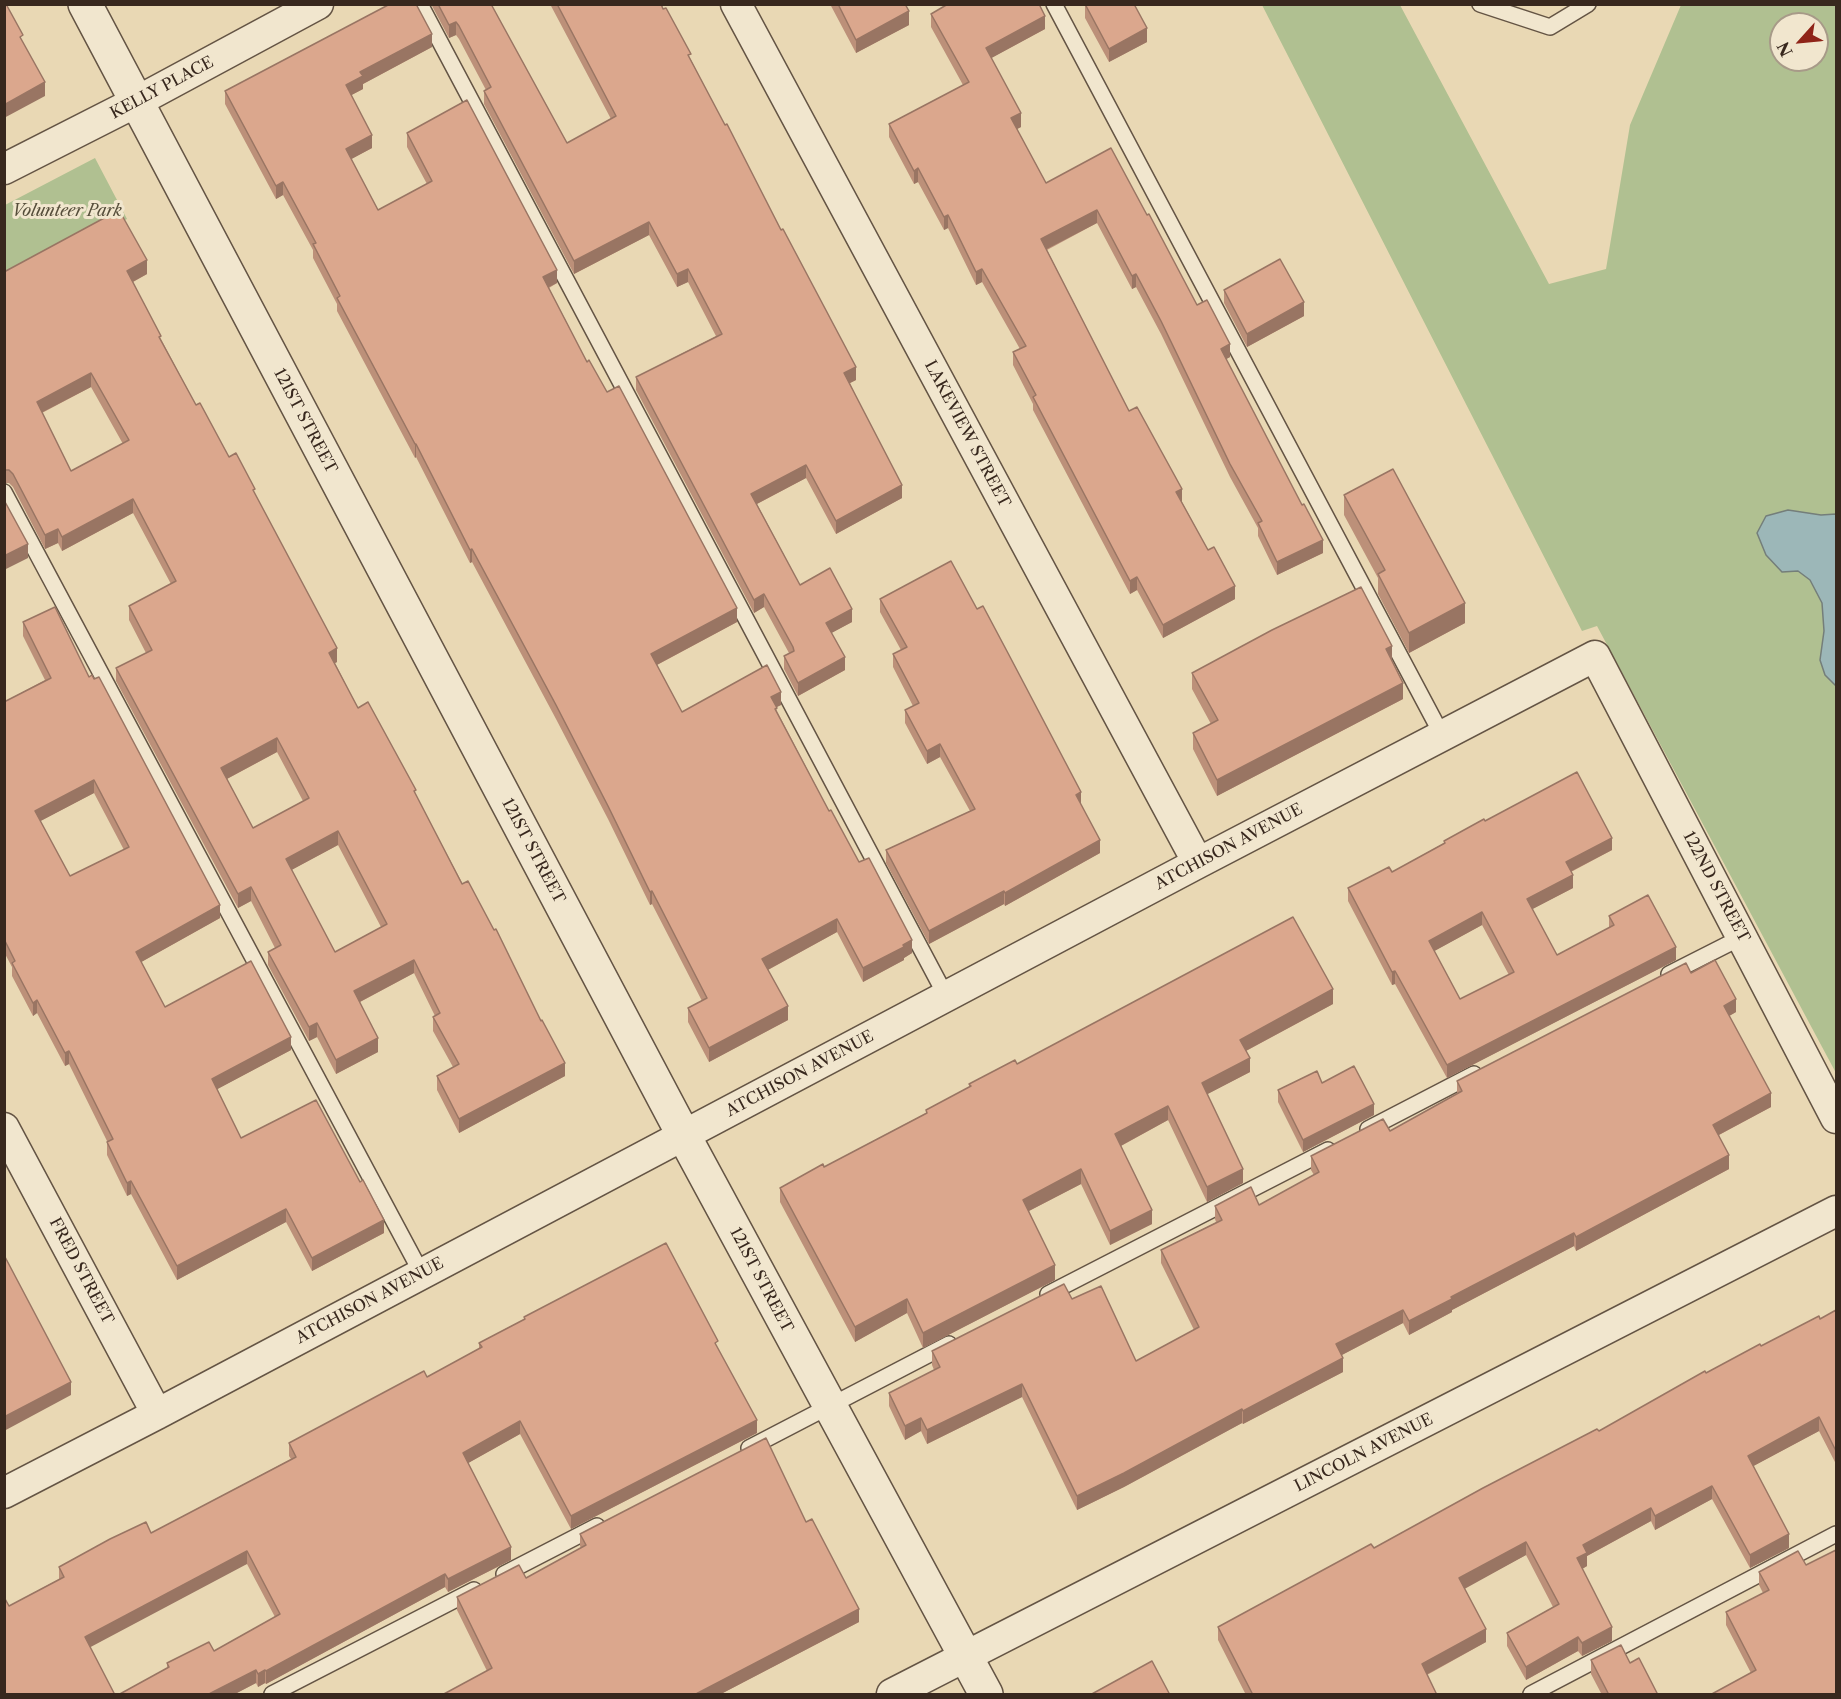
<!DOCTYPE html>
<style>
body{margin:0}
#map{position:relative;width:1841px;height:1699px;overflow:hidden;background:#e9d8b4;font-family:"Libre Caslon Text",serif}
canvas{display:block}
.frame{position:absolute;inset:0;border:6px solid #38281e;pointer-events:none}
.north{position:absolute;left:1769px;top:12px;width:60px;height:60px;box-sizing:border-box;background:#f1e6ce;border:2px solid #a79a88;border-radius:50%;rotate:243deg;font-size:16px;font-weight:700;line-height:24px;text-align:center;color:#38281e}
.north::after{content:'';display:block;margin:auto;width:21px;height:27px;background:#8f2418;clip-path:polygon(50% 0,100% 100%,50% 72%,0 100%)}
</style>
<div id="map">
<canvas width="1841" height="1699"></canvas>
<div class="frame"></div>
<div class="north">N</div>
</div>
<script>
const ctx = document.querySelector('canvas').getContext('2d');
ctx.lineJoin = 'round';
function fill(path, color) { ctx.fillStyle = color; ctx.fill(path, 'evenodd'); }
const shape = rows => new Path2D(rows.map(r => 'M' + r).join(''));
function stroke(path, color, width, dash) { ctx.strokeStyle = color; ctx.lineWidth = width; ctx.lineCap = dash ? 'butt' : 'round'; ctx.setLineDash(dash || []); ctx.stroke(path); }
function drawText(font, color, halo, rows, align = 'center') {
  ctx.font = font + ' "Libre Caslon Text",serif'; ctx.lineWidth = 6; ctx.setLineDash([]); ctx.textBaseline = 'middle'; ctx.strokeStyle = halo; ctx.fillStyle = color; for (const [text, x, y, turn = 0] of rows) {
    ctx.save(); ctx.translate(x, y); ctx.rotate((+turn || 0) * Math.PI / 180); ctx.textAlign = isNaN(turn) ? turn : align; if (halo) ctx.strokeText(text, 0, 0); ctx.fillText(text, 0, 0); ctx.restore();
  }
}
fill(shape([
 [1262,5,1400,5,1549,284,1606,269,1630,125,1681,5,1836,5,1836,1073,1597,626,1582,631],
 [1781,24,1817,24,1817,60,1781,60],
 [95,158,127,219,5,283,5,205]
]), '#b0c091');
const water = shape([
 [1788,510,1821,515,1836,514,1836,686,1825,675,1820,660,1824,631,1822,603,1810,580,1798,571,1782,572,1766,555,1757,533,1766,516,1788,510]
]);
fill(water, '#9cb7b8');
stroke(water, '#747e7a', 1.5);
const service = shape([
 [420,4,946,996],
 [1054,4,1442,735],
 [1480,4,1550,27,1588,4],
 [4,492,422,1274],
 [1669,974,1742,937],
 [1368,1129,1474,1074],
 [1048,1294,1328,1150],
 [749,1448,949,1344],
 [504,1574,597,1526],
 [272,1694,474,1590],
 [1531,1694,1836,1534]
]);
const minor = shape([
 [736,4,1198,863],
 [4,169,136,102,318,4],
 [4,1128,157,1414],
 [4,1493,157,1414,1198,863,1595,656,1836,1118],
 [892,1694,1836,1211]
]);
const tertiary = shape([
 [85,4,684,1136,986,1694]
]);
stroke(service, '#645444', 18);
stroke(minor, '#645444', 33);
stroke(tertiary, '#645444', 36);
stroke(service, '#f1e6ce', 15);
stroke(minor, '#f1e6ce', 30);
stroke(tertiary, '#f1e6ce', 33);
fill(shape([
 [431,4,491,4,567,143,611,119,550,4,661,4,691,60,856,380,850,383,902,498,836,534,806,478,757,504,800,585,852,622,831,633,845,670,798,696,784,669,784,656,789,653,764,607,754,613,636,390,636,377,716,336,688,282,677,287,649,235,574,274,484,104,484,91,486,90,459,39,456,35,449,38],
 [830,4,905,4,909,25,856,53],
 [1085,4,1147,42,1109,62,1085,18],
 [931,14,1045,29,991,58,1021,127,1017,129,1046,183,1147,215,1197,305,1230,357,1226,359,1323,553,1277,575,1258,536,1258,528,1230,477,1161,334,1136,287,1132,289,1097,223,1047,250,1129,411,1182,502,1208,550,1235,599,1163,638,1137,590,1130,594,1033,410,1033,404,1013,365,1013,352,1020,349,982,282,976,285,948,228,944,230,918,182,914,184,889,137,889,124,963,85,931,27],
 [432,47,363,84,363,89,351,95,372,148,351,159,378,210,427,184,407,147,407,133,557,283,549,288,587,362,607,392,737,622,657,665,682,712,781,705,776,707,777,711,829,811,912,953,904,958,904,960,863,982,837,932,768,970,788,1020,709,1062,688,1022,688,1008,702,1001,652,904,650,905,608,819,556,719,472,562,470,563,416,457,415,458,337,311,337,304,313,258,313,250,283,195,276,199,225,104,225,91],
 [4,272,147,274,133,282,161,339,196,405,229,457,255,494,337,662,335,663,358,708,416,796,565,1076,459,1133,437,1090,437,1076,453,1067,433,1031,433,1017,435,1016,414,973,360,1002,378,1052,336,1074,317,1037,309,1041,268,965,268,952,275,948,251,901,238,908,116,681,116,668,146,653,129,620,129,606,171,584,133,513,62,551,58,543,45,549,13,487,9,483,4,483],
 [91,387,123,444,71,471,42,413],
 [277,752,303,801,253,828,227,779],
 [338,845,381,927,335,952,291,870],
 [1224,290,1304,316,1247,347,1224,303],
 [1344,495,1465,623,1409,653,1378,594,1378,578,1344,515],
 [880,599,1081,805,1100,853,1005,906,1004,904,929,944,886,863,886,850,970,811,940,757,927,764,905,723,905,710,913,706,893,667,893,654,901,650,880,612],
 [23,622,89,677,220,918,141,962,165,1007,291,1050,217,1089,241,1138,384,1233,312,1271,286,1222,177,1280,131,1194,127,1196,107,1155,107,1141,69,1064,65,1066,37,1013,33,1016,12,976,12,967,4,952,4,702,45,680,23,636],
 [94,793,124,850,70,876,40,821],
 [1392,662,1403,699,1217,796,1193,749,1193,733,1211,724,1192,689,1192,673],
 [1485,821,1612,850,1571,872,1573,888,1532,909,1557,955,1609,928,1609,916,1676,960,1447,1078,1395,984,1392,985,1348,901,1348,888,1392,872,1444,843,1444,841],
 [1482,925,1509,975,1460,999,1434,951],
 [1691,973,1736,1012,1729,1016,1771,1107,1719,1135,1729,1169,1576,1251,1574,1246,1452,1310,1452,1312,1409,1335,1403,1323,1342,1355,1343,1372,1243,1424,1242,1423,1124,1487,1077,1510,1022,1397,927,1444,921,1431,905,1440,889,1406,889,1393,934,1370,932,1365,932,1351,1072,1299,1136,1361,1194,1330,1161,1263,1161,1250,1216,1222,1215,1219,1215,1206,1259,1205,1314,1175,1311,1170,1311,1156,1390,1131,1457,1094,1457,1081],
 [1333,1004,1246,1051,1250,1072,1207,1094,1243,1183,1207,1202,1168,1120,1121,1146,1152,1224,1110,1245,1081,1184,1029,1211,1055,1280,923,1348,907,1313,855,1342,780,1202,780,1188,824,1167,926,1113,926,1110,969,1087,969,1084,1017,1064],
 [1322,1083,1374,1115,1303,1152,1278,1102,1278,1090],
 [1836,1310,1836,1464,1819,1431,1753,1466,1789,1548,1750,1568,1712,1499,1655,1530,1651,1521,1587,1556,1587,1566,1582,1569,1612,1641,1582,1656,1578,1651,1526,1680,1507,1646,1507,1633,1553,1607,1526,1555,1464,1588,1486,1642,1427,1675,1437,1695,1246,1695,1218,1640,1218,1627,1374,1548,1599,1431,1706,1373,1820,1319],
 [524,1317,718,1349,757,1433,571,1529,520,1434,468,1463,511,1560,448,1592,445,1587,266,1684,265,1683,258,1687,256,1683,233,1695,118,1695,167,1668,167,1663,214,1651,275,1617,247,1564,9,1606,59,1579,59,1567,151,1533,291,1459,289,1456,289,1443,427,1377,479,1349,479,1343,524,1319],
 [806,1522,859,1622,719,1695,442,1695,487,1671,457,1610,457,1597,526,1578,581,1548,580,1546,580,1534],
 [1806,1565,1836,1695,1751,1673,1726,1625,1726,1612,1763,1593,1759,1585,1759,1572],
 [1591,1660,1630,1663,1658,1695,1602,1695,1591,1674]
]), '#bc9079');
fill(shape([
 [909,11,909,25,856,53,856,40],
 [1045,16,1045,29,986,61,986,48],
 [456,22,456,35,449,38,449,25],
 [1147,28,1147,42,1109,62,1109,49],
 [432,34,432,47,363,84,363,89,346,98,346,85,360,72],
 [45,82,45,96,4,118,4,105],
 [1021,113,1021,127,1011,132,1011,118],
 [372,135,372,148,346,162,346,149],
 [918,168,918,182,914,184,914,171],
 [283,182,283,195,276,199,276,186],
 [1097,210,1097,223,1041,252,1041,239],
 [948,215,948,228,944,230,944,217],
 [649,222,649,235,574,274,574,261],
 [147,260,147,274,127,285,127,271],
 [688,269,688,282,677,287,677,274],
 [982,269,982,282,976,285,976,272],
 [557,270,557,283,543,290,543,277],
 [1136,274,1136,287,1132,289,1132,276],
 [1304,302,1304,316,1247,347,1247,334],
 [1230,344,1230,357,1221,362,1221,349],
 [856,367,856,380,844,386,844,373],
 [91,373,91,387,37,415,37,402],
 [415,444,416,444,416,457,415,458],
 [806,465,806,478,751,507,751,494],
 [902,485,902,498,836,534,836,521],
 [1182,489,1182,502,1176,505,1176,492],
 [133,499,133,513,62,551,62,537],
 [58,529,58,543,45,549,45,535],
 [1323,540,1323,553,1277,575,1277,562],
 [28,544,28,558,4,570,4,556],
 [472,549,472,562,470,563,470,550],
 [1137,577,1137,590,1130,594,1130,581],
 [1235,586,1235,599,1163,638,1163,625],
 [764,594,764,607,754,613,754,600],
 [1465,603,1465,623,1409,653,1409,633],
 [737,608,737,622,651,668,651,654],
 [852,609,852,622,826,636,826,623],
 [1392,646,1392,662,1386,649],
 [337,648,337,662,329,666,329,653],
 [845,657,845,670,798,696,798,683],
 [1403,683,1403,699,1217,796,1217,780],
 [781,692,781,705,771,710,771,697],
 [277,738,277,752,221,782,221,768],
 [940,744,940,757,927,764,927,751],
 [94,780,94,793,35,824,35,811],
 [1081,792,1081,805,1076,795],
 [338,831,338,845,286,873,286,859],
 [1612,838,1612,850,1566,874,1566,862],
 [1100,840,1100,853,1005,906,1005,893],
 [1573,875,1573,888,1527,912,1527,899],
 [251,887,251,901,238,908,238,894],
 [652,891,652,904,650,905,650,892],
 [1004,891,1004,904,929,944,929,931],
 [220,905,220,918,136,965,136,952],
 [1482,912,1482,925,1429,954,1429,941],
 [837,919,837,932,762,973,762,959],
 [912,940,912,953,904,958,904,960,863,982,863,968],
 [1676,947,1676,960,1447,1078,1447,1065],
 [414,960,414,973,354,1005,354,991],
 [1395,971,1395,984,1392,985,1392,972],
 [1333,989,1333,1004,1240,1054,1240,1040],
 [1736,999,1736,1012,1724,1019,1724,1006],
 [37,1000,37,1013,33,1016,33,1003],
 [788,1006,788,1020,709,1062,709,1048],
 [317,1023,317,1037,309,1041,309,1027],
 [291,1037,291,1050,212,1092,212,1079],
 [378,1038,378,1052,336,1074,336,1060],
 [69,1051,69,1064,65,1066,65,1053],
 [1250,1058,1250,1072,1202,1097,1202,1083],
 [565,1063,565,1076,459,1133,459,1119],
 [1771,1093,1771,1107,1713,1138,1713,1125],
 [1374,1104,1374,1115,1303,1152,1303,1140],
 [1168,1106,1168,1120,1115,1149,1115,1134],
 [1729,1155,1729,1169,1576,1251,1576,1237],
 [1081,1169,1081,1184,1023,1214,1023,1200],
 [1243,1169,1243,1183,1207,1202,1207,1187],
 [131,1181,131,1194,127,1196,127,1183],
 [286,1209,286,1222,177,1280,177,1266],
 [1152,1210,1152,1224,1110,1245,1110,1231],
 [384,1220,384,1233,312,1271,312,1258],
 [1574,1233,1574,1246,1452,1310,1452,1312,1409,1335,1409,1321,1451,1297],
 [1055,1265,1055,1280,923,1348,923,1333],
 [907,1299,907,1313,855,1342,855,1327],
 [1403,1310,1403,1323,1336,1358,1336,1344],
 [1343,1358,1343,1372,1243,1424,1243,1411],
 [71,1382,71,1395,4,1431,4,1417],
 [1022,1384,1022,1397,927,1444,927,1430],
 [1242,1409,1242,1423,1124,1487,1077,1510,1077,1496],
 [1819,1417,1819,1431,1748,1469,1748,1456],
 [921,1418,921,1431,905,1440,905,1426],
 [757,1420,757,1433,571,1529,571,1516],
 [520,1421,520,1434,463,1466,463,1453],
 [1712,1486,1712,1499,1655,1530,1655,1516],
 [1651,1508,1651,1521,1587,1556,1587,1566,1577,1572,1577,1558,1583,1545],
 [1789,1534,1789,1548,1750,1568,1750,1555],
 [1526,1542,1526,1555,1459,1592,1459,1578],
 [511,1547,511,1560,448,1592,448,1579],
 [247,1551,247,1564,85,1650,85,1637],
 [445,1574,445,1587,266,1684,266,1671],
 [859,1609,859,1622,719,1695,694,1695],
 [1612,1627,1612,1641,1582,1656,1582,1643],
 [1486,1629,1486,1642,1422,1677,1422,1664],
 [1578,1637,1578,1651,1526,1680,1526,1667],
 [256,1670,256,1683,233,1695,207,1695],
 [265,1670,265,1683,258,1687,258,1674]
]), '#997563');
const building = shape([
 [4,4,6,4,23,35,20,37,45,82,4,105,4,4],
 [390,4,416,4,432,34,360,72,363,76,346,85,372,135,346,149,378,210,432,181,407,133,467,100,557,270,543,277,587,362,589,360,607,392,619,386,737,608,651,654,682,712,767,665,781,692,771,697,777,708,775,709,829,811,831,810,859,862,869,858,912,940,903,945,904,947,863,968,837,919,762,959,788,1006,709,1048,688,1008,707,998,652,891,650,892,608,806,556,705,472,549,470,550,416,444,415,444,337,298,340,296,313,244,316,243,283,182,276,186,225,91,390,4],
 [438,4,491,4,567,143,616,116,557,4,661,4,663,9,666,8,691,54,688,55,725,125,727,124,781,230,783,229,856,367,844,373,902,485,836,521,806,465,751,494,800,585,830,568,852,609,826,623,845,657,798,683,784,656,794,651,793,647,764,594,754,600,636,377,722,334,688,269,677,274,649,222,574,261,484,91,491,87,459,26,456,22,449,25,438,4],
 [838,4,905,4,909,11,856,40,838,4],
 [948,4,1039,4,1045,16,986,48,1021,113,1011,118,1046,183,1111,148,1147,215,1149,214,1197,305,1207,300,1230,344,1221,349,1302,505,1304,504,1323,540,1277,562,1258,523,1262,521,1230,464,1161,321,1136,274,1132,276,1097,210,1041,239,1129,411,1137,407,1182,489,1176,492,1208,550,1214,547,1235,586,1163,625,1137,577,1130,581,1033,397,1036,395,1013,352,1026,346,982,269,976,272,948,215,944,217,918,168,914,171,889,124,969,82,931,14,948,4],
 [1085,4,1134,4,1147,28,1109,49,1085,4],
 [119,210,147,260,127,271,161,336,159,337,196,405,200,403,229,457,236,453,255,489,253,490,337,648,329,653,358,708,368,702,416,790,414,791,462,884,468,881,494,930,496,929,541,1021,542,1020,565,1063,459,1119,437,1076,459,1064,433,1017,440,1013,414,960,354,991,378,1038,336,1060,317,1023,309,1027,268,952,281,945,251,887,238,894,116,668,152,650,129,606,176,581,133,499,62,537,58,529,45,535,13,474,9,470,4,470,4,272,119,210],
 [91,373,129,440,71,471,37,402,91,373],
 [277,738,309,798,253,828,221,768,277,738],
 [338,831,387,924,335,952,286,859,338,831],
 [1280,259,1304,302,1247,334,1224,290,1280,259],
 [1393,469,1465,603,1409,633,1378,574,1385,570,1344,495,1393,469],
 [4,500,28,544,4,556,4,500],
 [951,561,977,609,983,606,1009,655,1081,792,1076,795,1100,840,1005,893,1004,891,929,931,886,850,975,809,940,744,927,751,905,710,919,703,893,654,907,647,880,599,951,561],
 [1361,587,1392,646,1386,649,1403,683,1217,780,1193,733,1218,720,1192,673,1272,630,1361,587],
 [55,607,89,677,92,675,94,679,99,677,220,905,136,952,165,1007,251,961,291,1037,212,1079,241,1138,316,1100,360,1182,363,1180,384,1220,312,1258,286,1209,177,1266,131,1181,127,1183,107,1142,113,1139,69,1051,65,1053,37,1000,33,1003,12,963,15,961,4,939,4,702,51,678,23,622,55,607],
 [94,780,129,847,70,876,35,811,94,780],
 [1577,772,1612,838,1566,862,1573,875,1527,899,1557,955,1614,925,1609,916,1648,895,1676,947,1447,1065,1395,971,1392,972,1348,888,1389,867,1392,872,1445,843,1444,841,1484,819,1485,821,1577,772],
 [1482,912,1514,972,1460,999,1429,941,1482,912],
 [1293,917,1333,989,1240,1040,1250,1058,1202,1083,1243,1169,1207,1187,1168,1106,1115,1134,1152,1210,1110,1231,1081,1169,1023,1200,1055,1265,923,1333,907,1299,855,1327,780,1188,823,1164,824,1167,927,1113,926,1110,971,1086,969,1084,1015,1060,1017,1064,1293,917],
 [1715,960,1736,999,1724,1006,1771,1093,1713,1125,1729,1155,1576,1237,1574,1233,1451,1297,1452,1299,1409,1321,1403,1310,1336,1344,1343,1358,1243,1411,1242,1409,1124,1473,1077,1496,1022,1384,927,1430,921,1418,905,1426,889,1393,940,1367,932,1351,1064,1284,1072,1299,1101,1286,1136,1361,1199,1327,1161,1250,1222,1220,1215,1206,1251,1187,1259,1205,1319,1172,1311,1156,1383,1119,1390,1131,1462,1091,1457,1081,1686,963,1691,973,1715,960],
 [1354,1066,1374,1104,1303,1140,1278,1090,1317,1071,1322,1083,1354,1066],
 [666,1243,718,1341,715,1343,757,1420,571,1516,520,1421,463,1453,511,1547,448,1579,445,1574,266,1671,265,1670,258,1674,256,1670,207,1695,118,1695,169,1667,167,1663,209,1642,214,1651,280,1614,247,1551,85,1637,115,1695,4,1695,4,1597,9,1606,64,1577,59,1567,110,1539,146,1522,151,1533,296,1457,289,1443,424,1371,427,1377,482,1347,479,1343,525,1319,524,1317,666,1243],
 [4,1255,71,1382,4,1417,4,1255],
 [1836,1310,1836,1451,1819,1417,1748,1456,1789,1534,1750,1555,1712,1486,1655,1516,1651,1508,1583,1545,1587,1553,1577,1558,1612,1627,1582,1643,1578,1637,1526,1667,1507,1633,1559,1604,1526,1542,1459,1578,1486,1629,1422,1664,1437,1695,1253,1695,1218,1627,1371,1544,1374,1548,1483,1488,1597,1429,1599,1431,1705,1371,1706,1373,1760,1344,1761,1346,1819,1316,1820,1319,1836,1310],
 [766,1438,806,1522,812,1519,859,1609,694,1695,442,1695,492,1668,457,1597,519,1565,526,1578,586,1545,580,1534,766,1438],
 [1836,1550,1836,1695,1710,1695,1756,1670,1726,1612,1769,1590,1759,1572,1798,1551,1806,1565,1836,1550],
 [1621,1645,1630,1663,1639,1658,1658,1695,1609,1695,1591,1660,1621,1645],
 [1152,1661,1170,1695,1090,1695,1152,1661]
]);
fill(building, '#dba78d');
stroke(building, '#997563', 1.5);
drawText('16px', '#38281e', '#f1e6ce', [
 ["KELLY PLACE",162,88,-28],
 ["121ST STREET",305,421,62],
 ["LAKEVIEW STREET",967,434,62],
 ["ATCHISON AVENUE",1229,847,-28],
 ["121ST STREET",533,851,62],
 ["122ND STREET",1716,887,62],
 ["ATCHISON AVENUE",800,1074,-28],
 ["FRED STREET",81,1271,62],
 ["121ST STREET",761,1280,62],
 ["ATCHISON AVENUE",370,1301,-28],
 ["LINCOLN AVENUE",1364,1453,-27]
]);
drawText('italic 16px', '#564e3b', '#f1e6ce', [
 ["Volunteer Park",67,211]
]);
</script>
